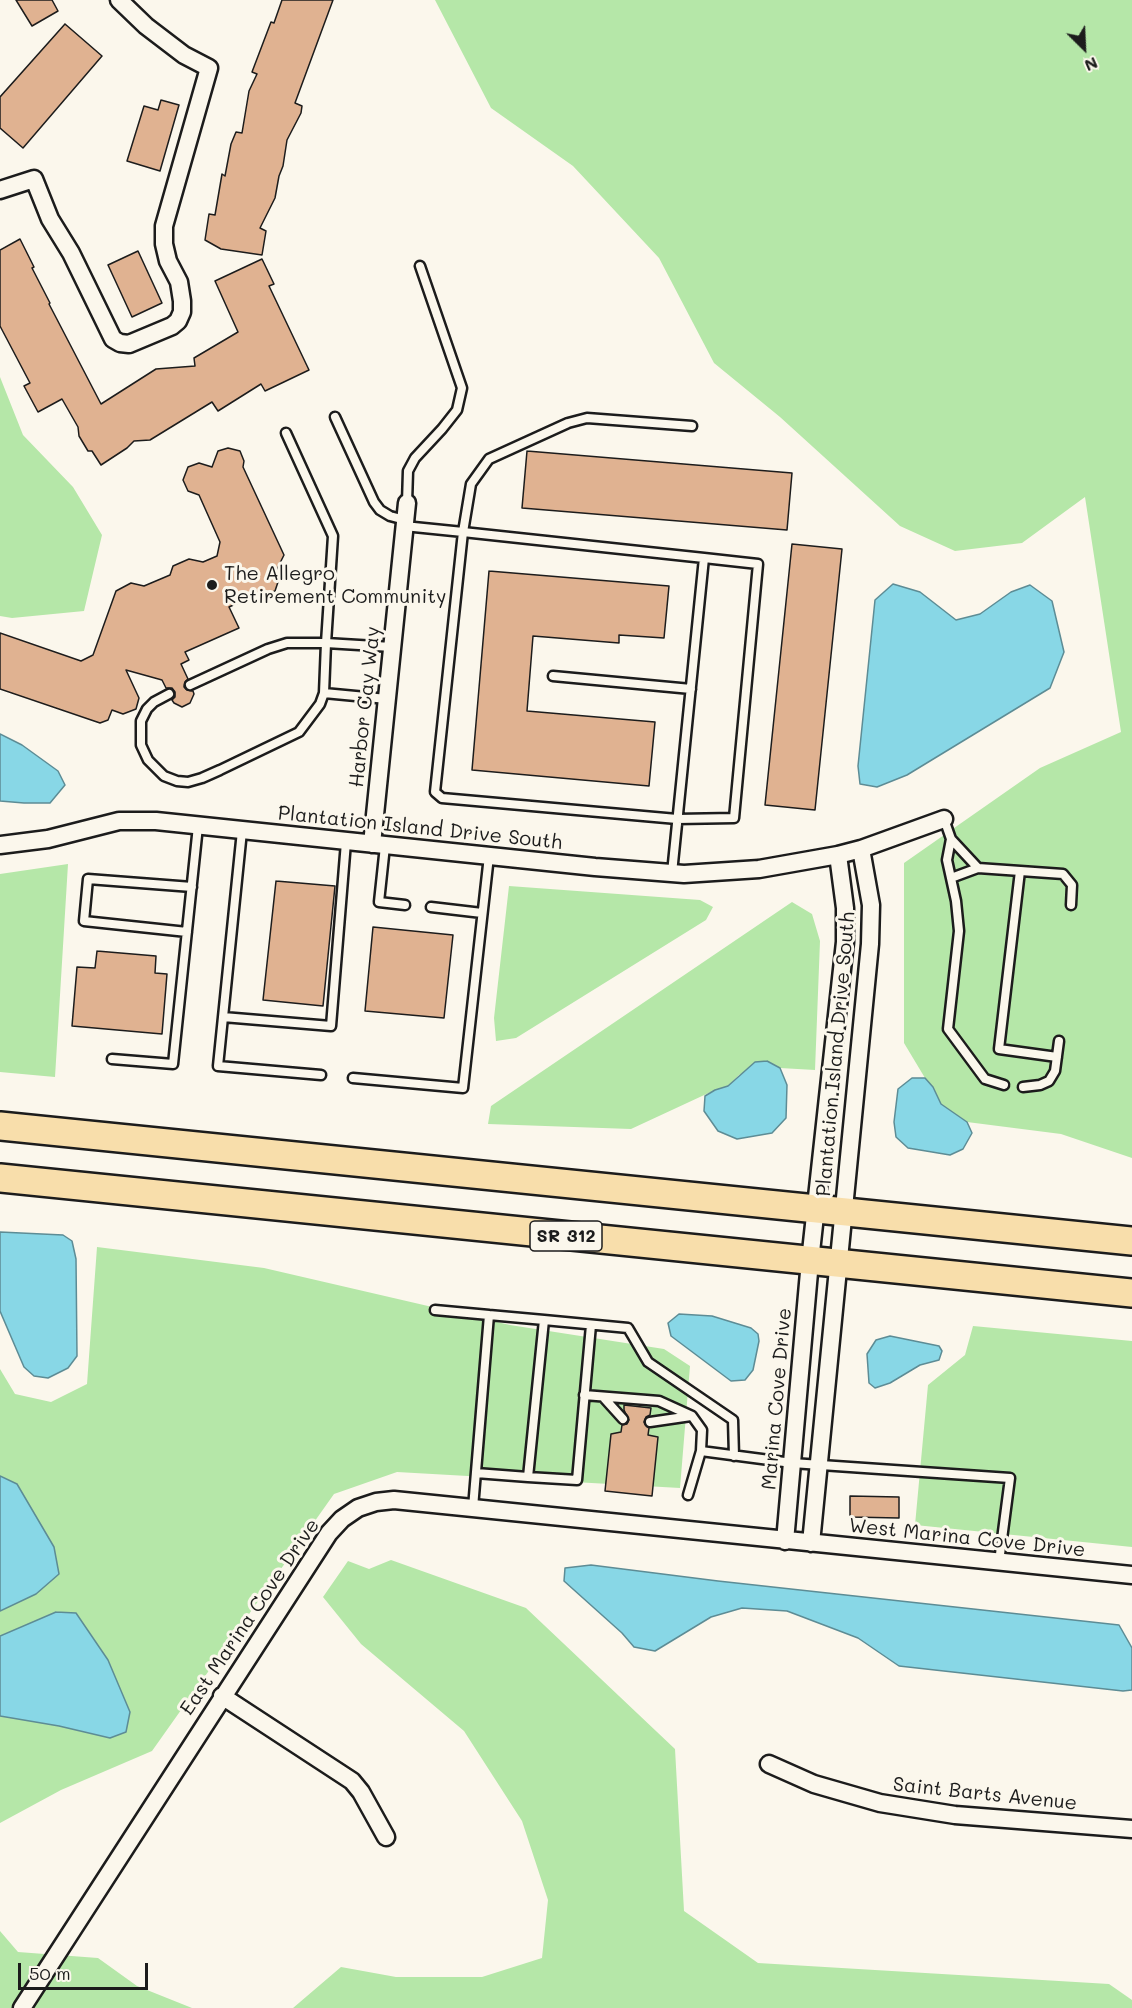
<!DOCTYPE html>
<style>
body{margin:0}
#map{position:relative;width:1132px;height:2008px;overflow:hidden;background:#fbf7ec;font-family:Mali,sans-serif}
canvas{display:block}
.north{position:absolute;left:1054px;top:18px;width:60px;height:60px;-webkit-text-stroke:4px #fbf7ec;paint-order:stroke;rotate:156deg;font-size:16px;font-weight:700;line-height:24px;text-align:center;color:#1c1c1c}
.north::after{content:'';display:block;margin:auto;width:21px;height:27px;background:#1c1c1c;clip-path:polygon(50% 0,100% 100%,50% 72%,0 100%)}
.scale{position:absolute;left:18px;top:1963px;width:130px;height:27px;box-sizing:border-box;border:3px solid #1c1c1c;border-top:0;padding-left:8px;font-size:18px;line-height:21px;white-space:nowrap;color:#1c1c1c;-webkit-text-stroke:4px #fbf7ec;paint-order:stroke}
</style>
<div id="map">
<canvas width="1132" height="2008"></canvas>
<div class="north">N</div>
<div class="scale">50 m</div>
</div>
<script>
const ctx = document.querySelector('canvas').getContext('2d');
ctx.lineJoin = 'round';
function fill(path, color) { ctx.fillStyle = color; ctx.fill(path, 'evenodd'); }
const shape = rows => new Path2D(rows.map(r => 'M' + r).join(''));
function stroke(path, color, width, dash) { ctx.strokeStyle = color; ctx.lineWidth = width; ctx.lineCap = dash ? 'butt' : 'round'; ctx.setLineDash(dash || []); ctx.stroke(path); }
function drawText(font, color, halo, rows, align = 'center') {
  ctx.font = font + ' Mali,sans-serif'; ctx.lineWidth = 6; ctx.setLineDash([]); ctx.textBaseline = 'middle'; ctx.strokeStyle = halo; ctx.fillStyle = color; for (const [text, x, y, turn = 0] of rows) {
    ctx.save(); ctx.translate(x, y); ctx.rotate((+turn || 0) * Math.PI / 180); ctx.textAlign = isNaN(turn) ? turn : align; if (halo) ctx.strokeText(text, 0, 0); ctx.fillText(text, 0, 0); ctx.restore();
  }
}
fill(shape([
 [435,0,1132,0,1132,1158,1061,1134,967,1122,941,1104,933,1087,925,1078,904,1043,904,863,1040,768,1121,732,1085,497,1022,543,955,551,900,526,780,417,714,363,659,258,573,166,491,108],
 [0,377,23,435,73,487,102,535,84,611,12,618,0,616],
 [68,864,55,1077,0,1072,0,874],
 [509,886,700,900,713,907,706,920,516,1038,496,1041,494,1018],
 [792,902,812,914,820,941,815,1070,780,1068,767,1061,739,1075,728,1086,715,1090,631,1129,488,1124,491,1106],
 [97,1247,264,1268,510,1325,664,1349,690,1366,680,1488,397,1472,334,1494,152,1751,61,1790,0,1823,0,1369,15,1394,51,1402,87,1384],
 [973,1326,1132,1341,1132,1547,915,1525,928,1385,965,1355],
 [391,1560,526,1608,675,1749,684,1911,758,1963,1109,1984,1132,2000,1132,2008,293,2008,341,1967,396,1977,482,1977,542,1958,548,1900,522,1821,464,1731,361,1644,323,1597,348,1561,369,1569],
 [0,1931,18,1952,98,1958,137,1986,192,2008,0,2008]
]), '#b5e7a8');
const water = shape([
 [893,584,920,592,956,620,980,614,1011,592,1030,585,1052,601,1064,652,1050,688,907,775,877,787,860,784,858,766,875,600,893,584],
 [0,734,22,745,58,771,65,785,50,803,24,803,0,801,0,734],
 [767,1061,780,1068,787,1085,786,1118,772,1133,737,1139,718,1131,704,1111,705,1096,715,1090,728,1086,755,1062,767,1061],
 [912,1078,925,1078,933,1087,941,1104,967,1122,972,1133,963,1149,950,1155,908,1148,896,1137,894,1122,898,1089,912,1078],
 [0,1232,63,1235,72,1241,76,1259,77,1356,68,1368,48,1378,34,1376,24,1367,0,1311,0,1232],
 [679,1314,712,1316,751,1328,758,1334,759,1341,753,1370,745,1380,731,1381,671,1336,668,1323,679,1314],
 [890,1336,939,1346,942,1351,939,1360,920,1365,890,1383,875,1388,869,1383,867,1354,876,1340,890,1336],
 [0,1476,17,1484,54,1547,59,1574,36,1594,0,1611,0,1476],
 [591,1565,718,1581,1119,1625,1132,1648,1132,1690,1123,1691,899,1666,858,1638,787,1611,742,1608,711,1617,655,1651,634,1647,622,1633,564,1581,565,1568,591,1565],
 [56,1612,76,1613,108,1660,130,1712,126,1732,110,1738,59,1726,0,1716,0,1636,56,1612]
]);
fill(water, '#88d7e6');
stroke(water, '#5d8c95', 1.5);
const building = shape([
 [16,0,52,0,58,11,32,26,16,0],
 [282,0,333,0,295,103,302,106,301,113,287,140,283,166,279,176,275,198,260,228,266,231,262,255,221,249,205,240,209,214,215,215,222,174,225,176,231,144,236,132,242,133,249,91,257,74,252,72,271,22,274,23,282,0],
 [65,24,102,56,23,148,0,128,0,97,65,24],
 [161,100,179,105,160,171,127,161,144,106,158,110,161,100],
 [20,239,34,267,32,268,50,303,49,304,101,404,156,369,195,366,194,358,238,332,215,281,262,259,274,284,269,286,309,370,265,391,261,384,218,411,212,402,150,440,134,441,127,448,101,465,92,451,88,451,79,436,78,427,62,399,38,412,24,386,30,383,0,326,0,250,20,239],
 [138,251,162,303,132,317,108,265,138,251],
 [228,448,240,451,244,461,243,467,284,555,276,571,279,579,275,591,267,594,258,594,229,607,239,628,185,652,189,660,181,664,188,679,185,682,184,687,187,690,193,691,194,694,190,703,182,707,174,703,172,700,175,697,175,692,172,688,166,688,162,680,126,670,139,698,136,709,123,714,112,710,108,720,100,723,0,689,0,633,81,661,93,655,116,591,131,583,144,586,170,575,173,566,189,559,203,562,217,556,220,542,199,495,188,491,183,480,188,467,199,463,212,467,218,451,228,448],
 [527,451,792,473,787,530,522,508,527,451],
 [792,544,842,549,815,810,765,805,792,544],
 [489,571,669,586,664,638,619,635,619,643,533,636,527,711,655,722,649,786,472,770,489,571],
 [276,881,335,886,323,1006,263,1000,276,881],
 [373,927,453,935,444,1018,365,1011,373,927],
 [97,951,156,956,155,973,167,974,162,1034,72,1026,77,967,95,968,97,951],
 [624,1405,651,1408,650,1415,646,1417,644,1422,649,1428,648,1435,658,1437,652,1496,605,1491,611,1434,621,1432,622,1425,627,1424,629,1420,624,1410,624,1405],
 [850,1496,899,1497,899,1518,850,1517,850,1496]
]);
fill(building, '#e0b291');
stroke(building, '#1c1c1c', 1.5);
const lane = shape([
 [335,417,374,502,380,510,390,516,405,520],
 [407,503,408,471,415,458,442,429,457,410,462,388,420,266],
 [404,526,463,532,704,558,758,564,734,818,677,819,442,798,435,792,463,532,471,484,489,459,568,423,587,418,692,426],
 [553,676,691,689],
 [190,685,268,649,287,643,326,643,333,536,286,433],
 [169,694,154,702,147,709,141,721,141,745,148,760,164,776,177,781,188,782,202,778,220,770,299,732,320,704,324,693],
 [387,699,324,693,326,643,392,647],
 [944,819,951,839,978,868],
 [951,839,947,860,956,901,959,931,948,1029,985,1079,1004,1085],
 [385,846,379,902,405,905],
 [1020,871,999,1049,1057,1057],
 [672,873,704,558],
 [951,878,978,868,1063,874,1072,885,1071,905],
 [431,907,482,913],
 [187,932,84,921,88,879,192,887],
 [223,1017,242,831],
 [112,1059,173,1064,198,826],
 [321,1075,218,1066,223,1017,331,1026,346,842],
 [353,1078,463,1088,489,856],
 [1023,1087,1040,1085,1049,1081,1055,1071,1059,1041],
 [435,1310,489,1315],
 [544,1320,628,1328,648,1362,733,1420,734,1456],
 [584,1395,659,1401,692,1416,702,1430,701,1451,688,1495],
 [604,1398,623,1419],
 [650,1422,691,1416],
 [701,1451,792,1463,1010,1478,999,1562],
 [528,1477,577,1480,591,1325],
 [473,1508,489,1315,544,1320,528,1477,476,1473]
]);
const street = shape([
 [0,190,34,179,50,219,71,253,113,339,120,343,129,344,172,326,178,321,182,312,182,301,179,282,168,261,164,244,164,226,209,68,184,55,146,26,119,0],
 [372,844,407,503],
 [0,845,48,839,119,821,156,821,595,867,684,874,759,869,838,855,861,849,944,819],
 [785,1541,810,1261,845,942,845,908,838,855],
 [811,1543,870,944,871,905,861,849],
 [222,1696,352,1781,361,1792,386,1837],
 [769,1764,814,1784,880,1803,955,1815,1132,1829],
 [22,2008,329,1533,342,1519,358,1508,376,1502,394,1500,1132,1575]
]);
const primary = shape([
 [0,1126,1132,1241],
 [0,1178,1132,1293]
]);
stroke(lane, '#1c1c1c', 13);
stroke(street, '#1c1c1c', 21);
stroke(primary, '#1c1c1c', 32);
stroke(lane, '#fbf7ec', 8);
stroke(street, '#fbf7ec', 16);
stroke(primary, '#f8deab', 27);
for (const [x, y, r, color] of [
 [212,585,6,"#1c1c1c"]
]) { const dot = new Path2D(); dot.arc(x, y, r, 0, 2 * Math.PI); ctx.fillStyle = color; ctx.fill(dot); stroke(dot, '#fbf7ec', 2); }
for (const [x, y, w] of [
 [566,1236,72]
]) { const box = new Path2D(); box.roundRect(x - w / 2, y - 15, w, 30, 4.5); ctx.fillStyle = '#fbf7ec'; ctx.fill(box); stroke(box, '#1c1c1c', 1.5); }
drawText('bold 18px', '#1c1c1c', null, [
 ["SR 312",566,1236]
]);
drawText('20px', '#1c1c1c', '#fbf7ec', [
 ["The Allegro",224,574],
 ["Retirement Community",224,597]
], 'left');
drawText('20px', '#1c1c1c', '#fbf7ec', [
 ["Harbor Cay Way",365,707,-84],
 ["Plantation Island Drive South",420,828,6],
 ["Plantation Island Drive South",836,1054,-85],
 ["Marina Cove Drive",777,1399,-85],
 ["West Marina Cove Drive",967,1538,6],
 ["East Marina Cove Drive",250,1617,-56],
 ["Saint Barts Avenue",985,1794,6]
]);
</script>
